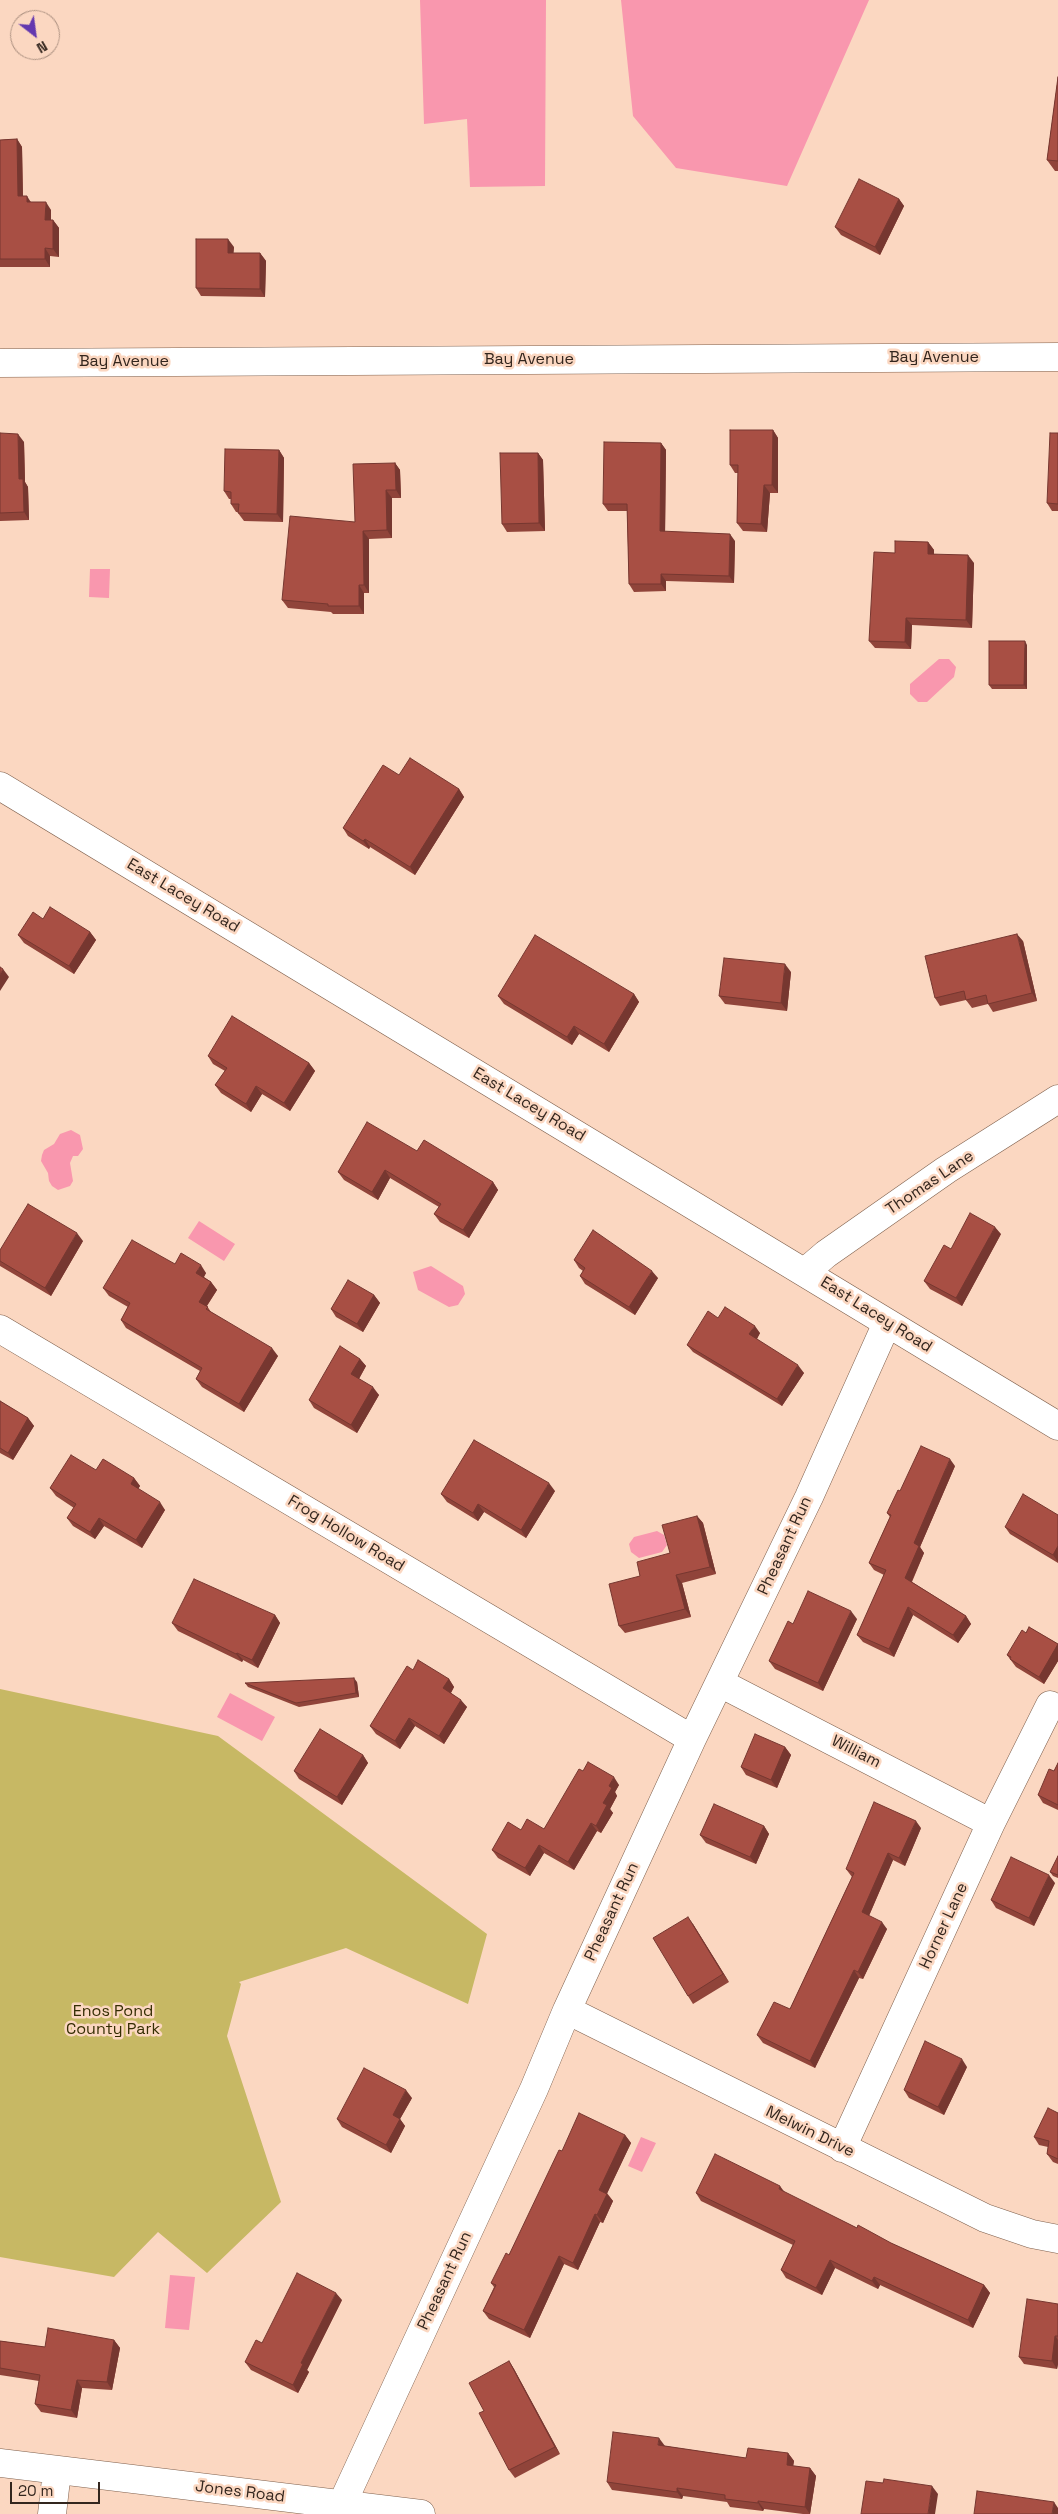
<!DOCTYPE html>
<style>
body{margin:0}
#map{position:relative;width:1058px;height:2514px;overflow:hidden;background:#fbd7c1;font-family:"Space Grotesk",sans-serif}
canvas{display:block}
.north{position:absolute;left:10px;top:10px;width:50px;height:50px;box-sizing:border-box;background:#fbd7c1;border:1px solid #ab9080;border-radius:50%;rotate:150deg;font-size:14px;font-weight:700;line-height:20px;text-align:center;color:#33261e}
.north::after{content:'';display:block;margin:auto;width:18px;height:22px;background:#6338af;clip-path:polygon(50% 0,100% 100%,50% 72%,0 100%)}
.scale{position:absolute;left:10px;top:2482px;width:90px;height:22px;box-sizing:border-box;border:2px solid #33261e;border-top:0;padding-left:6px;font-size:15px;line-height:18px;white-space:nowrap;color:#33261e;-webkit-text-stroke:4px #fbd7c1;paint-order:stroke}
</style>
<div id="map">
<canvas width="1058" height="2514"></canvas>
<div class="north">N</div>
<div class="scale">20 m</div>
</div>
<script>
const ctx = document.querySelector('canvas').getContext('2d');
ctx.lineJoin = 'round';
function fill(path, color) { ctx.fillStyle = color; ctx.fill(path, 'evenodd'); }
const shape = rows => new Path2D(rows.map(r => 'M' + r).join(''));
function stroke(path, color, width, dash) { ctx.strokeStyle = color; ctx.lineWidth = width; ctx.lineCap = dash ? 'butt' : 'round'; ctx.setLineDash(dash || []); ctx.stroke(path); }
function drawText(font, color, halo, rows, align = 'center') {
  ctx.font = font + ' "Space Grotesk",sans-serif'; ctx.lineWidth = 5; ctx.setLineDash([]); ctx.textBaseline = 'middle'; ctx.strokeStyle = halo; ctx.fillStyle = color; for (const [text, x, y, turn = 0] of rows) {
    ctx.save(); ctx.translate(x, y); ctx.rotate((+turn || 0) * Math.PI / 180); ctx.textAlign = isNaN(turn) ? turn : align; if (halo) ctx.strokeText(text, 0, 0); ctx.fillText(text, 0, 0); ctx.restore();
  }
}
fill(shape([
 [0,1689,218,1736,487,1934,468,2004,346,1948,239,1982,241,1984,227,2036,281,2202,207,2273,158,2232,114,2277,0,2257]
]), '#c7b864');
fill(shape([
 [420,0,546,0,545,186,470,187,467,119,424,124],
 [621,0,869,0,787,186,676,168,633,116],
 [90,569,110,569,109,598,89,597],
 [939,659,949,659,956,667,954,677,927,702,918,702,910,694,910,684],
 [71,1130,80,1135,83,1149,78,1156,73,1156,70,1163,73,1181,70,1186,58,1190,52,1186,49,1181,48,1173,41,1161,42,1155,44,1150,54,1144,60,1134],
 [199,1221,235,1244,224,1261,188,1238],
 [431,1266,463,1286,465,1294,458,1305,449,1307,418,1290,413,1272],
 [657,1531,664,1535,667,1545,662,1552,639,1558,631,1552,629,1544,634,1537],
 [230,1693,275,1717,262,1741,217,1717],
 [641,2137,656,2143,642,2172,628,2166],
 [170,2275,195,2277,189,2330,165,2328]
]), '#f997ae');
const minor = shape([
 [0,363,1058,357],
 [0,786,1058,1426],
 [805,1272,826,1254,946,1170,1058,1099],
 [0,1329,692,1739],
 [720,1683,991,1823],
 [567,2010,985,2218,1032,2234,1058,2239],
 [842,2148,991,1823,1050,1705],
 [0,2463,421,2514],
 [342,2504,534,2089,567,2010,692,1739,809,1497,887,1323],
 [52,2514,57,2471]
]);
stroke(minor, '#7f604d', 29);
stroke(minor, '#fff', 28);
fill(shape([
 [1058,77,1058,171,1055,171,1047,160],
 [17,139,22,147,23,196,31,202,51,210,51,220,53,220,59,228,59,257,50,256,50,267,0,267,0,140],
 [899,199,904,206,880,255,841,235,835,227],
 [234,247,233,253,260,253,266,261,265,297,201,296,196,288],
 [773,430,778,438,778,493,770,493,767,532,743,531,737,523,738,473,735,473,730,465],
 [0,433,24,442,25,482,28,487,29,520,0,521],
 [1058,433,1058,511,1052,511,1047,503],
 [661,443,666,450,665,532,735,541,734,583,666,581,666,591,634,592,629,584,627,511,608,511,603,504],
 [279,450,284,458,283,522,244,521,238,513,239,512,236,512,231,504,231,499,229,499,224,491],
 [538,453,543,460,545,531,507,532,502,524],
 [395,463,400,470,401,498,392,498,392,538,369,539,369,593,364,593,364,614,333,614,331,612,288,608,282,600,355,522],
 [928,542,934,550,934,554,974,563,972,628,912,625,911,649,875,648,869,641,895,553],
 [1027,645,1027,689,992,689,989,685],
 [399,775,459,789,464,797,415,875,370,847,369,849,348,836,343,828],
 [43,919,90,932,96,940,74,974,24,943,18,935],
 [1023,941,1037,1001,993,1012,988,1004,972,1008,966,1000,940,1006,935,998],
 [791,972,787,1011,725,1004,719,996],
 [634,994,639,1002,609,1052,579,1034,572,1045,504,1004,498,996],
 [208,1056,309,1063,315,1071,290,1111,262,1094,251,1112,221,1093,215,1085,225,1071,213,1064],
 [417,1151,493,1182,498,1190,469,1238,440,1222,434,1214,439,1207,390,1178,378,1200,344,1180,338,1172],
 [1001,1234,962,1306,930,1289,924,1281,951,1249],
 [83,1241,51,1296,0,1266,0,1250],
 [574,1260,658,1278,635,1315,585,1284,580,1276,583,1271,579,1268],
 [175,1264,206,1273,204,1277,211,1282,217,1290,207,1306,211,1312,278,1356,244,1412,202,1387,196,1379,200,1371,126,1328,121,1320,128,1307,109,1296,103,1288],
 [374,1295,380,1303,363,1332,336,1317,331,1309],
 [718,1318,760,1333,757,1339,804,1373,782,1406,693,1352,687,1345],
 [360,1359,366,1366,359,1379,379,1395,357,1433,314,1408,309,1400],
 [0,1401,28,1418,34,1426,13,1460,0,1453],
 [955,1466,920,1547,924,1553,912,1582,966,1616,971,1624,958,1643,913,1615,894,1657,863,1642,857,1635,884,1575,874,1570,869,1563,890,1517,887,1513,900,1491],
 [96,1470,134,1478,140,1486,138,1489,165,1510,142,1548,104,1526,95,1539,73,1526,67,1518,74,1508,56,1496,50,1488],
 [555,1491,526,1538,484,1512,478,1521,447,1502,441,1494],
 [1058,1515,1058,1563,1010,1534,1005,1527],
 [697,1516,703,1523,716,1574,682,1583,691,1617,625,1633,619,1626,640,1576,670,1553],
 [275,1615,280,1623,258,1668,243,1660,242,1662,178,1631,172,1623],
 [857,1619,823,1691,775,1669,769,1661,793,1624],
 [1029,1627,1058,1644,1058,1661,1044,1684,1016,1667,1007,1655,1026,1633],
 [413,1670,449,1679,454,1687,451,1693,467,1707,444,1744,415,1726,400,1749,376,1734,370,1726],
 [357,1682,359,1697,299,1707,248,1687,245,1683],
 [785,1747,791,1755,777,1788,746,1775,741,1767],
 [363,1755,368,1763,342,1805,299,1779,294,1771],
 [1058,1763,1058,1810,1043,1803,1038,1795,1054,1771],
 [583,1771,619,1785,615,1792,617,1796,610,1809,613,1813,601,1833,597,1831,574,1870,544,1853,530,1876,498,1858,492,1850,521,1830,544,1829],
 [764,1826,769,1834,756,1864,706,1843,700,1835],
 [921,1828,905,1866,893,1860,869,1916,887,1929,863,1979,859,1978,815,2068,763,2043,757,2035,790,2009,852,1877,846,1869],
 [1058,1856,1058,1878,1053,1876,1050,1872],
 [1055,1883,1034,1926,996,1908,991,1900],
 [693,1924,729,1982,693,2004,688,1996],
 [967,2067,944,2115,909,2098,904,2090],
 [412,2098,400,2119,405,2126,391,2153,342,2127,337,2119],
 [1058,2113,1058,2164,1053,2162,1047,2154,1048,2147,1039,2145,1034,2137],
 [625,2135,631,2143,607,2193,613,2201,603,2223,600,2222,578,2270,564,2264,530,2338,489,2319,483,2311,494,2287,491,2283,509,2255,562,2151],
 [696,2193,785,2193,857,2228,984,2285,990,2293,973,2328,880,2285,878,2289,835,2268,822,2295,786,2278,781,2270,793,2245,701,2201],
 [342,2300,307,2370,309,2372,298,2393,251,2370,245,2362,262,2343],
 [1058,2304,1058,2364,1057,2369,1024,2364,1019,2357],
 [114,2340,120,2348,112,2390,82,2388,77,2418,41,2412,35,2404,39,2381,0,2375,0,2341,45,2347],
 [509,2361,514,2369,560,2454,515,2478,509,2470,484,2411],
 [665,2446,746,2458,788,2453,794,2461,793,2466,810,2468,816,2476,810,2514,803,2514,764,2509,763,2511,730,2507,727,2502,683,2496,682,2499,612,2490,607,2482]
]), '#90443a');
fill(shape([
 [17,139,22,147,23,204,18,196],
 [27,196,32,204,27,202],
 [899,199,904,206,880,255,875,247],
 [46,202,51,210,51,228,45,220],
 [53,220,59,228,59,257,53,249],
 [228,239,234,247,233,261,228,253],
 [45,248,50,256,50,267,45,259],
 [260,253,266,261,265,297,260,289],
 [773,430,778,438,778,493,772,485],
 [18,434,24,442,25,482,28,487,29,520,24,512,19,479],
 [661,443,666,450,665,539,660,531],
 [279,450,284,458,283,522,277,514],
 [538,453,543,460,545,531,539,523],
 [395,463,400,470,401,498,396,490],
 [764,485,770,493,767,532,761,524],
 [386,490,392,498,392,538,387,530],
 [363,531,369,539,369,593,364,585],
 [730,534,735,541,734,583,729,576],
 [928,542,934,550,934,561,928,554],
 [968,555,974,563,972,628,966,620],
 [661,574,666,581,666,591,661,584],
 [359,585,364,593,364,614,359,606],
 [906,618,912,625,911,649,905,642],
 [1025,641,1027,645,1027,689,1024,685],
 [459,789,464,797,415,875,410,867],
 [365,839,370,847,369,849,363,841],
 [90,932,96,940,74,974,69,966],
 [1017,934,1023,941,1037,1001,1032,993],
 [785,964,791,972,787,1011,781,1003],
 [3,969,9,977,0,991,0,975],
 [634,994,639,1002,609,1052,604,1044],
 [574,1026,579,1034,572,1045,567,1037],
 [309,1063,315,1071,290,1111,284,1103],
 [256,1086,262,1094,251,1112,246,1104],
 [385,1170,390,1178,378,1200,372,1192],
 [493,1182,498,1190,469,1238,463,1230],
 [995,1227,1001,1234,962,1306,956,1298],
 [77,1233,83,1241,51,1296,45,1288],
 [201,1265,206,1273,202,1280,196,1273],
 [652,1271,658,1278,635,1315,629,1307],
 [211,1282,217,1290,204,1310,199,1302],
 [374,1295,380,1303,363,1332,357,1324],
 [755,1326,760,1333,755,1342,749,1334],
 [272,1348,278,1356,244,1412,239,1404],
 [360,1359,366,1366,357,1382,351,1374],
 [798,1365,804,1373,782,1406,777,1399],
 [373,1387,379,1395,357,1433,351,1425],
 [28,1418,34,1426,13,1460,8,1453],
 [950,1459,955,1466,920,1547,924,1553,910,1585,905,1578,914,1543],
 [134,1478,140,1486,136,1492,131,1484],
 [549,1483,555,1491,526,1538,521,1530],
 [160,1502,165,1510,142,1548,136,1540],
 [478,1504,484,1512,478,1521,473,1513],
 [697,1516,703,1523,716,1574,710,1567],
 [99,1518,104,1526,95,1539,90,1532],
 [1058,1546,1058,1562,1053,1555],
 [676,1575,682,1583,691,1617,685,1609],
 [908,1607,913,1615,894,1657,889,1649],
 [851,1611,857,1619,823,1691,818,1683],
 [275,1615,280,1623,258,1668,252,1660],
 [966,1616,971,1624,958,1643,953,1635],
 [1058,1644,1058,1661,1044,1684,1039,1677],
 [237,1653,243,1660,242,1662,236,1654],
 [354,1678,357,1682,359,1697,356,1693],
 [449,1679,454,1687,449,1696,443,1688],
 [461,1700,467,1707,444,1744,439,1736],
 [409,1718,415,1726,400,1749,395,1741],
 [785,1747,791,1755,777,1788,771,1780],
 [363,1755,368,1763,342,1805,337,1797],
 [614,1777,619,1785,615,1792,617,1796,610,1809,613,1813,601,1833,596,1826,609,1786],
 [916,1821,921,1828,905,1866,899,1858],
 [591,1823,597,1831,574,1870,568,1862],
 [764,1826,769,1834,756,1864,750,1857],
 [539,1845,544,1853,530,1876,525,1868],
 [888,1853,893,1860,867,1920,862,1912],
 [1049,1875,1055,1883,1034,1926,1029,1918],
 [688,1917,693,1924,729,1982,723,1974],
 [882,1922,887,1929,863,1979,858,1972],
 [854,1970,859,1978,815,2068,810,2061],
 [962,2059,967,2067,944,2115,938,2107],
 [406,2090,412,2098,400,2119,405,2126,391,2153,386,2145,393,2115],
 [625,2135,631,2143,605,2198,599,2190],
 [780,2186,786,2194,779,2189],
 [607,2194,613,2201,603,2223,597,2215],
 [595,2214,600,2222,578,2270,573,2263],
 [559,2256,564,2264,530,2338,524,2330],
 [830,2260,835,2268,822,2295,816,2288],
 [874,2277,880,2285,878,2289,872,2281],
 [984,2285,990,2293,973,2328,968,2320],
 [336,2293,342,2300,307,2370,309,2372,298,2393,293,2385,301,2363],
 [1055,2336,1058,2340,1058,2364,1057,2369,1052,2361],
 [114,2340,120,2348,112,2390,107,2382],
 [509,2361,514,2369,560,2454,555,2447],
 [77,2380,82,2388,77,2418,71,2410],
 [659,2438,665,2446,664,2453,658,2445],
 [788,2453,794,2461,792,2473,787,2465],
 [810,2468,816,2476,810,2514,805,2507],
 [932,2486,938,2494,935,2514,928,2514],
 [677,2488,683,2496,682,2499,677,2492],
 [758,2501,764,2509,763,2511,758,2503],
 [1054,2502,1058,2508,1058,2514,1052,2514]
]), '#763730');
const building = shape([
 [1058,77,1058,161,1047,160,1058,77],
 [17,139,18,196,27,196,27,202,46,202,45,220,53,220,53,249,45,248,45,259,0,259,0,140,17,139],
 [859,179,899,199,875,247,835,227,859,179],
 [196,239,228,239,228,253,260,253,260,289,196,288,196,239],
 [730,430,773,430,772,485,764,485,761,524,737,523,738,465,730,465,730,430],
 [0,433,18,434,19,479,23,479,24,512,0,513,0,433],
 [1050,433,1058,433,1058,504,1047,503,1050,433],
 [604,442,661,443,660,531,730,534,729,576,661,574,661,584,629,584,627,504,603,504,604,442],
 [225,449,279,450,277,514,238,513,239,504,231,504,231,492,224,491,225,449],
 [500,453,538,453,539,523,502,524,500,453],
 [395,463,396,490,386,490,387,530,363,531,364,585,359,585,359,606,328,606,328,604,282,600,290,516,355,522,353,464,395,463],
 [895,541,928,542,928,554,968,555,966,620,906,618,905,642,869,641,874,552,895,553,895,541],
 [989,641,1025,641,1024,685,989,685,989,641],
 [410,758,459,789,410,867,365,839,363,841,343,828,383,765,399,775,410,758],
 [50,907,90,932,69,966,18,935,33,912,43,919,50,907],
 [1017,934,1032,993,988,1004,986,995,966,1000,964,991,935,998,925,956,1017,934],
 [535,935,634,994,604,1044,574,1026,567,1037,498,996,535,935],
 [724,958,785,964,781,1003,719,996,724,958],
 [0,967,3,969,0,975,0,967],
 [232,1016,309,1063,284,1103,256,1086,246,1104,215,1085,227,1068,208,1056,232,1016],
 [367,1122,417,1151,424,1140,493,1182,463,1230,434,1214,441,1204,385,1170,372,1192,338,1172,367,1122],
 [28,1204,77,1233,45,1288,0,1261,0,1250,28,1204],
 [970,1213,995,1227,956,1298,924,1281,944,1245,951,1249,970,1213],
 [593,1230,652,1271,629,1307,580,1276,585,1268,574,1260,593,1230],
 [132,1240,175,1264,181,1253,201,1265,196,1273,211,1282,199,1302,208,1307,206,1309,272,1348,239,1404,196,1379,202,1368,121,1320,130,1303,103,1288,132,1240],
 [348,1280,374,1295,357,1324,331,1309,348,1280],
 [725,1307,755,1326,749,1334,798,1365,777,1399,687,1345,708,1311,718,1318,725,1307],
 [340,1346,360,1359,351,1374,373,1387,351,1425,309,1400,340,1346],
 [0,1401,28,1418,8,1453,0,1448,0,1401],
 [474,1440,549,1483,521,1530,478,1504,473,1513,441,1494,474,1440],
 [921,1446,950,1459,914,1543,919,1546,905,1578,966,1616,953,1635,908,1607,889,1649,857,1635,886,1570,869,1563,891,1515,887,1513,898,1490,900,1491,921,1446],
 [71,1455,96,1470,103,1459,134,1478,131,1484,160,1502,136,1540,99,1518,90,1532,67,1518,76,1504,50,1488,71,1455],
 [1023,1494,1058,1515,1058,1546,1053,1555,1005,1527,1023,1494],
 [697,1516,710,1567,676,1575,685,1609,619,1626,609,1584,640,1576,637,1562,670,1553,662,1525,697,1516],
 [194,1579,275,1615,252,1660,237,1653,236,1654,172,1623,194,1579],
 [808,1591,851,1611,818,1683,769,1661,788,1621,793,1624,808,1591],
 [1029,1627,1058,1644,1039,1677,1010,1659,1011,1657,1007,1655,1022,1630,1026,1633,1029,1627],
 [418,1660,449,1679,443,1688,461,1700,439,1736,409,1718,395,1741,370,1726,407,1666,413,1670,418,1660],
 [354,1678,356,1693,296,1703,245,1683,354,1678],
 [320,1729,363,1755,337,1797,294,1771,320,1729],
 [755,1734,785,1747,771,1780,741,1767,755,1734],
 [588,1762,614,1777,609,1786,612,1788,603,1803,607,1805,596,1826,591,1823,568,1862,539,1845,525,1868,492,1850,508,1822,521,1830,527,1819,544,1829,579,1769,583,1771,588,1762],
 [1058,1763,1058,1805,1038,1795,1049,1769,1054,1771,1058,1763],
 [874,1802,916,1821,899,1858,888,1853,862,1912,882,1922,858,1972,854,1970,810,2061,757,2035,774,2002,790,2009,854,1873,846,1869,874,1802],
 [714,1804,764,1826,750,1857,700,1835,714,1804],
 [1058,1856,1058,1875,1050,1872,1058,1856],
 [1011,1857,1049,1875,1029,1918,991,1900,1011,1857],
 [688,1917,723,1974,688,1996,653,1938,688,1917],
 [925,2041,962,2059,938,2107,904,2090,925,2041],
 [364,2068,406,2090,393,2115,400,2119,386,2145,337,2119,364,2068],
 [1048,2108,1058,2113,1058,2159,1047,2154,1049,2141,1034,2137,1048,2108],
 [579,2113,625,2135,599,2190,607,2194,597,2215,595,2214,573,2263,559,2256,524,2330,483,2311,496,2285,491,2283,506,2253,509,2255,559,2150,562,2151,579,2113],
 [715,2154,780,2186,779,2189,857,2228,858,2225,891,2243,984,2285,968,2320,874,2277,872,2281,830,2260,816,2288,781,2270,795,2241,696,2193,715,2154],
 [297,2273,336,2293,301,2363,303,2364,293,2385,245,2362,256,2340,262,2343,297,2273],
 [1027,2299,1058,2304,1058,2336,1055,2336,1052,2361,1019,2357,1027,2299],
 [48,2328,114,2340,107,2382,77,2380,71,2410,35,2404,40,2375,0,2368,0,2341,45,2347,48,2328],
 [509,2361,555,2447,509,2470,479,2413,484,2411,469,2383,509,2361],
 [613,2432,659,2438,658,2445,746,2458,748,2448,788,2453,787,2465,810,2468,805,2507,758,2501,758,2503,725,2499,725,2495,677,2488,677,2492,607,2482,613,2432],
 [884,2479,932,2486,928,2514,861,2514,866,2481,883,2483,884,2479],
 [977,2491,1054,2502,1052,2514,974,2514,977,2491]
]);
fill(building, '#a84f44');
stroke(building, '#763730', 1);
drawText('16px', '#33261e', '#fbd7c1', [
 ["Bay Avenue",934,358],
 ["Bay Avenue",529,360],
 ["Bay Avenue",124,362],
 ["East Lacey Road",183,896,31],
 ["East Lacey Road",529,1105,31],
 ["Thomas Lane",930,1183,-34],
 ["East Lacey Road",876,1315,32],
 ["Frog Hollow Road",346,1534,31],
 ["Pheasant Run",785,1546,-65],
 ["William",856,1752,27],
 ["Pheasant Run",612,1912,-65],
 ["Horner Lane",944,1926,-65],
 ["Melwin Drive",810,2132,26],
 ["Pheasant Run",445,2281,-65],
 ["Jones Road",240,2492,7]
]);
drawText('16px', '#352e03', '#fbd7c1', [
 ["Enos Pond",113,2012],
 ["County Park",113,2030]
]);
</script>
